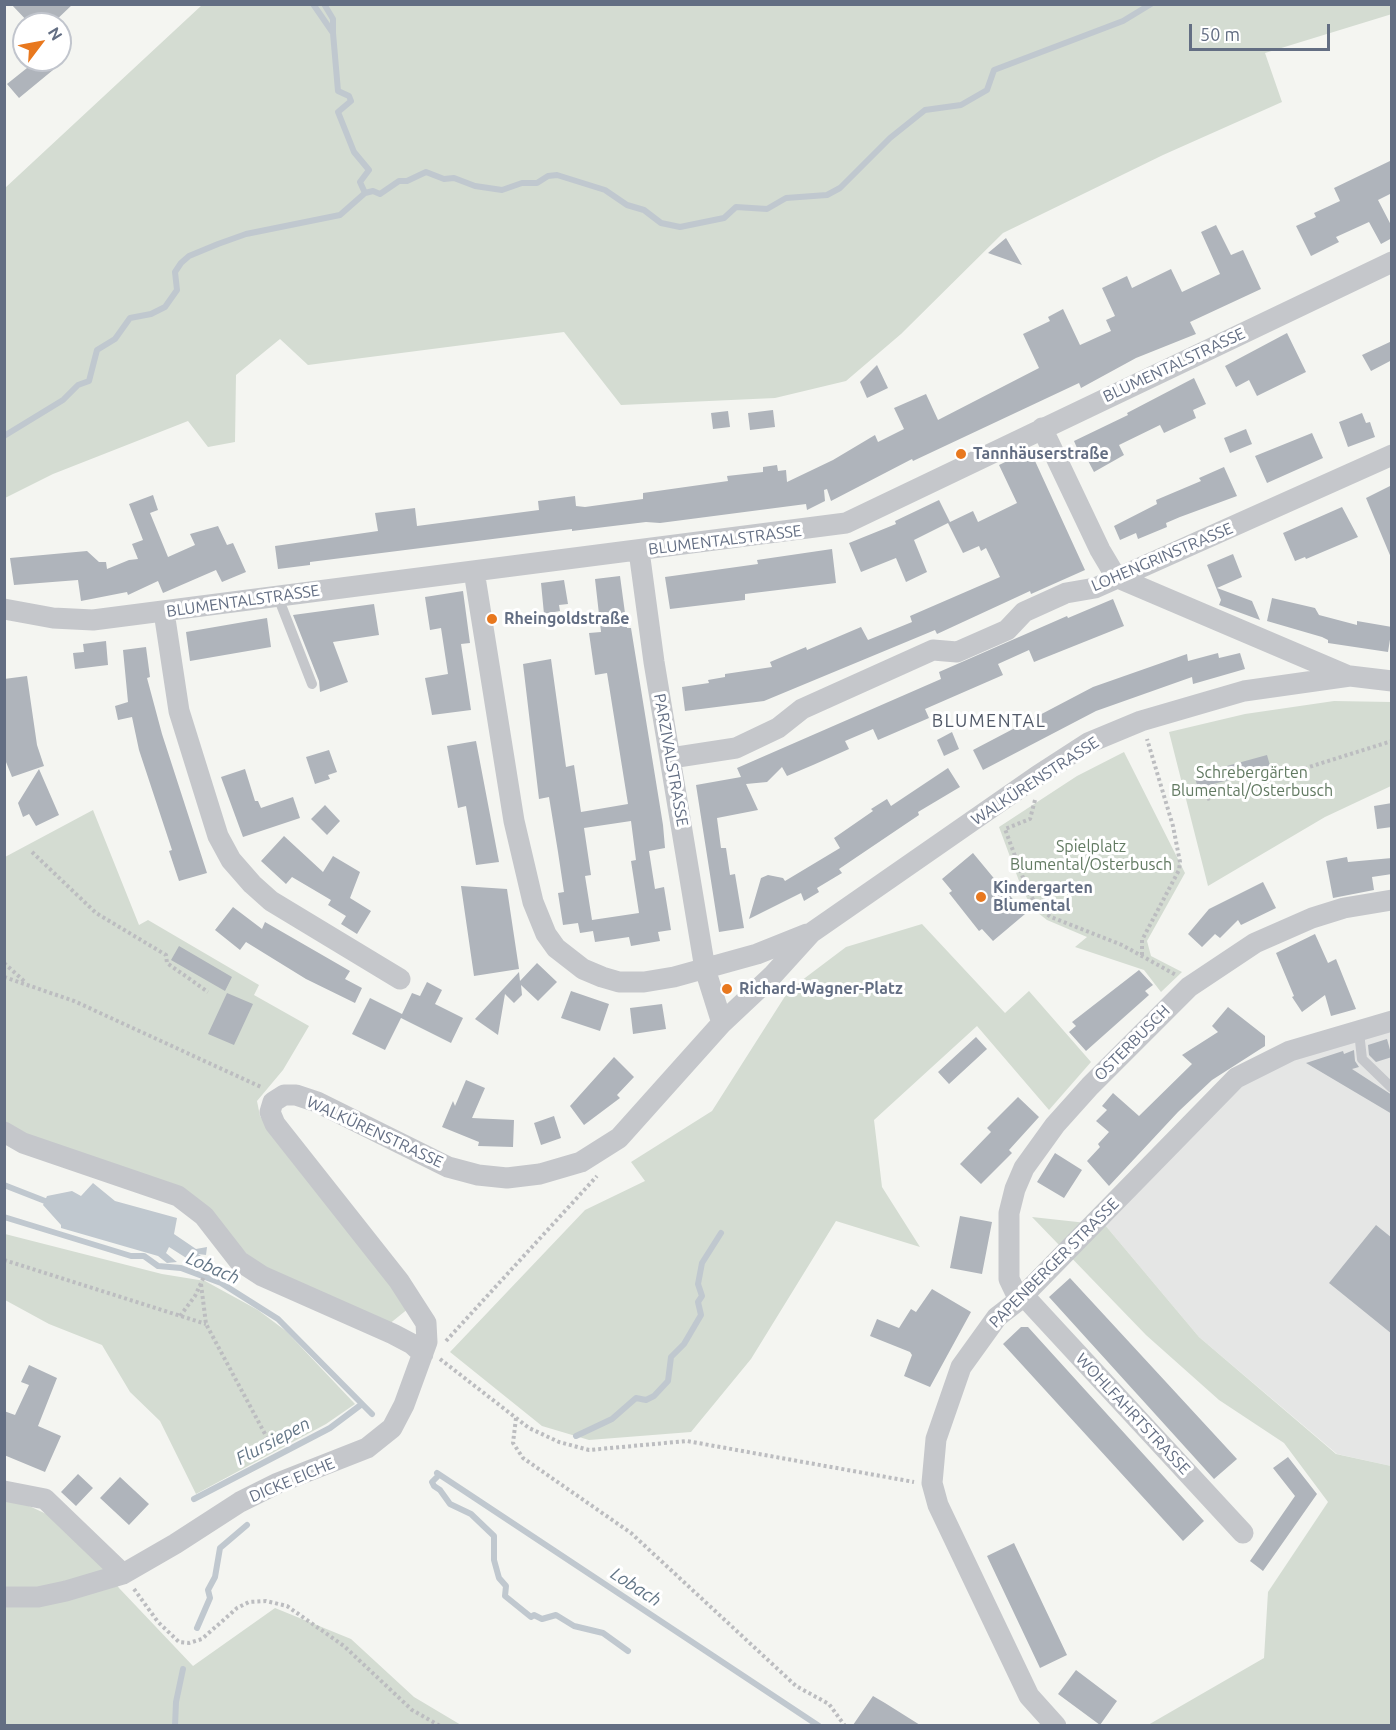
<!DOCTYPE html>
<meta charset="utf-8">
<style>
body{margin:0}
#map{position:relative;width:1396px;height:1730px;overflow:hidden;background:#f4f5f1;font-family:Ubuntu,sans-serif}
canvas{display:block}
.frame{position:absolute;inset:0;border:6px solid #636e83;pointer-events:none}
.north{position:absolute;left:12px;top:12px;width:60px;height:60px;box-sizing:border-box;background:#fff;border:2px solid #c1c5cd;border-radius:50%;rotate:58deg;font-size:16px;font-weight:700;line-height:24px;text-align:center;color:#636e83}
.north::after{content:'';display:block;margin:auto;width:21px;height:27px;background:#e8781e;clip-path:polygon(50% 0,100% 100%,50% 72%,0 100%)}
.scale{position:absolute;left:1189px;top:24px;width:141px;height:27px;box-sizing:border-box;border:3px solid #636e83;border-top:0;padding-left:8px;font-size:18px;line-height:21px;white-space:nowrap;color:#636e83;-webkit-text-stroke:4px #fff;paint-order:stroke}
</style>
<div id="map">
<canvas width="1396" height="1730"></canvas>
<div class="frame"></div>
<div class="north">N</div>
<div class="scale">50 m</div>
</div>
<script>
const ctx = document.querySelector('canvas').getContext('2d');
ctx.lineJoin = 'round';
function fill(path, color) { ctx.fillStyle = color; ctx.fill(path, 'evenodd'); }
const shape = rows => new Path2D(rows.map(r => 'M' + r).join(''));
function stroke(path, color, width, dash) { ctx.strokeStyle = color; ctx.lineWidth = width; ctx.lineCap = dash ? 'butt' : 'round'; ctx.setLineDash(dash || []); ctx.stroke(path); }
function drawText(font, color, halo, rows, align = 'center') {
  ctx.font = font + ' Ubuntu,sans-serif'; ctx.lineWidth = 6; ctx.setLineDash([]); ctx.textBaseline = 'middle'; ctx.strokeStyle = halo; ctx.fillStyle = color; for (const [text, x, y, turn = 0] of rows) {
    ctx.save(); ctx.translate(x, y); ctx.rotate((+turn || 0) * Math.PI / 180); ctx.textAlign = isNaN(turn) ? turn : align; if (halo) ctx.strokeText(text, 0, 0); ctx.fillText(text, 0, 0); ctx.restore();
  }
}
fill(shape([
 [1391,1013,1391,1466,1337,1454,1199,1337,1105,1225,1237,1081]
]), '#e5e6e5');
fill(shape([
 [202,5,1391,4,1392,14,1265,53,1282,102,1163,155,1003,233,901,334,846,381,775,398,621,405,564,332,308,365,280,339,236,375,235,442,208,447,188,421,53,474,5,498,5,188],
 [1334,701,1391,702,1391,786,1325,817,1208,886,1169,732,1245,714],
 [1124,752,1185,873,1147,941,1151,956,1182,972,1161,992,1144,970,1075,947,1087,937,1047,920,1033,909,1022,889,999,827,1077,776],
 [93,810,139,925,148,920,259,985,254,995,309,1026,283,1070,257,1101,260,1116,308,1181,409,1308,388,1325,258,1267,204,1206,34,1139,5,1121,5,857],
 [922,924,1005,1013,1029,991,1091,1062,1049,1110,977,1026,874,1120,882,1187,920,1247,836,1221,751,1359,691,1432,589,1440,542,1426,450,1352,585,1210,645,1181,631,1162,712,1111,789,990,846,947],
 [1032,1217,1105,1225,1199,1337,1336,1454,1391,1466,1391,1725,1148,1725,1264,1658,1268,1592,1328,1502,1284,1443,1219,1400,1146,1335],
 [5,1234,162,1274,205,1281,258,1310,286,1331,355,1404,326,1424,196,1494,160,1421,130,1392,102,1345,49,1324,5,1300],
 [4,1499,27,1505,55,1518,97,1557,119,1588,193,1666,275,1608,351,1639,414,1697,461,1725,5,1725]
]), '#d4dcd2');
fill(shape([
 [93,1183,115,1201,177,1218,174,1234,196,1249,207,1247,206,1255,198,1254,204,1258,204,1264,194,1267,191,1261,169,1247,166,1253,177,1262,167,1263,158,1256,61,1228,61,1225,43,1205,47,1196,72,1191,81,1196]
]), '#c0c8cf');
stroke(shape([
 [313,4,333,33,338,91,349,96,351,101,338,112,354,152,369,170,360,182,365,193],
 [324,4,333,19,333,33],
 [4,436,63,400,78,385,89,381,97,350,115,339,130,318,151,314,165,307,177,290,175,272,181,263,189,256,218,244,246,234,340,215,365,193,373,191,380,194,399,181,407,181,426,172,444,179,454,178,475,186,502,190,522,183,537,183,548,176,557,175,605,190,627,205,644,210,661,223,680,227,724,218,736,207,767,209,786,198,827,195,840,188,890,138,925,110,961,105,987,90,994,70,1123,21,1151,4],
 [4,1185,45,1201],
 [4,1217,131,1256,144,1256,158,1266,181,1268,221,1283,278,1319,372,1414],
 [576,1436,612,1419,636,1398,646,1400,654,1396,668,1381,671,1357,684,1344,701,1315,698,1302,702,1296,698,1284,702,1263,721,1233],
 [437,1473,819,1726],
 [439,1475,432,1482,434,1486,440,1490,450,1504,471,1514,494,1536,494,1560,499,1578,506,1586,505,1596,531,1617,534,1615,542,1619,556,1615,574,1626,603,1633,628,1651],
 [194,1499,330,1428,362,1404],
 [197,1628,210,1598,208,1590,215,1577,220,1548,247,1525],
 [175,1726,176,1702,183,1669]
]), '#c0c8cf', 6);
fill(shape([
 [11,4,73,4,52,24,30,24],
 [37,60,45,60,53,70,19,98,7,84],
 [1392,160,1392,193,1378,200,1392,227,1392,238,1381,244,1369,222,1336,237,1339,242,1311,256,1296,226,1316,217,1314,213,1340,201,1334,188],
 [1216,225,1231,255,1243,250,1261,289,1190,322,1196,334,1136,358,1081,388,1079,383,913,461,912,459,831,501,827,489,824,490,825,501,807,510,806,504,660,523,646,522,572,531,572,529,310,562,310,565,278,569,275,546,378,531,375,513,415,508,417,526,539,510,538,501,575,496,576,506,585,507,643,499,643,493,728,481,727,476,763,472,763,467,777,465,778,471,786,470,787,482,833,460,875,435,878,442,904,429,894,408,926,394,938,420,1039,368,1023,334,1050,321,1048,317,1063,309,1080,345,1111,331,1106,320,1115,316,1102,288,1127,276,1132,288,1171,269,1182,292,1220,274,1201,232],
 [1006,238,1022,265,988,253],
 [1287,333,1306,372,1257,396,1249,380,1236,387,1225,366],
 [1392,341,1392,360,1371,371,1362,355],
 [877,365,888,388,867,398,860,382],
 [1194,378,1206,404,1193,410,1196,418,1164,433,1160,425,1119,445,1124,455,1094,472,1084,453,1080,455,1074,441,1128,415,1127,413],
 [773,410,775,427,750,430,748,413],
 [728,411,730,427,713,429,711,413],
 [1362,413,1366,423,1370,422,1375,437,1348,447,1339,422],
 [1246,429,1252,444,1230,453,1224,438],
 [1312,433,1323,458,1267,483,1255,456],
 [1030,450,1085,570,1031,594,1030,591,937,634,935,630,764,701,685,711,682,687,709,683,708,680,725,677,725,674,772,667,770,662,806,647,807,650,861,627,868,640,912,622,910,616,1000,577,986,548,981,551,979,546,963,553,948,523,914,540,927,572,906,582,896,558,861,572,849,543,896,524,895,521,939,500,950,522,973,511,978,522,1017,503,999,465],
 [1224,467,1237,496,1180,517,1166,523,1167,527,1138,539,1136,533,1120,540,1114,526,1157,504,1156,500,1201,481,1199,478],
 [1392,485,1392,560,1366,498],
 [153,495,158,510,150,513,168,557,195,545,190,534,218,526,227,545,233,543,246,572,222,582,216,570,163,593,158,581,128,595,127,592,81,601,78,580,14,585,10,558,87,551,99,562,106,562,107,569,129,560,138,559,132,544,143,540,129,504],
 [1342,507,1358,537,1306,559,1305,557,1295,561,1283,533],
 [832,549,836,583,745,594,745,600,670,609,665,577,758,564,757,560],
 [1233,554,1242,577,1217,588,1252,601,1260,620,1219,605,1221,600,1207,565],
 [620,576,627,628,631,628,663,825,665,848,649,851,655,889,664,887,671,930,658,932,660,941,631,946,629,937,595,942,593,931,580,933,578,923,563,925,558,893,564,892,558,852,549,797,539,799,523,664,551,659,566,767,574,765,581,812,628,804,607,673,595,675,589,633,601,632,595,579],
 [631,821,636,860,631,861,639,913,592,920,585,876,591,875,584,828],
 [564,580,568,604,559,605,560,611,544,614,541,583],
 [463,591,470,643,461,644,471,710,432,715,425,678,448,674,441,628,430,630,425,597],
 [1272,598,1315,608,1319,615,1357,625,1357,621,1392,627,1388,652,1328,643,1328,640,1322,637,1267,621],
 [1113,599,1124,626,1034,662,1029,650,998,664,1003,675,925,709,929,718,878,740,873,729,845,741,849,749,813,765,787,776,782,767,767,782,746,784,758,810,717,818,721,848,726,848,730,875,735,874,744,928,719,932,696,785,741,777,737,768,941,679,939,672,1067,616,1068,618],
 [374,604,379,635,333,642,348,682,320,692,319,681,293,615],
 [267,618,271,647,190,661,186,632],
 [106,641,108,665,75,669,73,653,84,652,83,644],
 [146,647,150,677,147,678,162,734,207,873,179,881,169,851,172,850,139,750,132,717,118,720,115,706,128,702,123,650],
 [1218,653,1219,658,1240,653,1245,669,1193,684,1192,677,1096,711,983,770,973,750,1093,687,1187,654,1188,661],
 [27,676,37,745,44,766,12,777,4,757,4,679],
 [952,732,959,749,944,756,937,740],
 [476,741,499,862,476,865,466,806,458,808,447,746],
 [329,750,337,772,328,775,330,779,315,784,306,757],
 [1267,755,1271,769,1198,788,1194,775],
 [948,768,960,787,918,812,919,815,839,869,842,873,817,888,819,892,804,901,801,893,749,919,761,878,768,875,783,878,785,881,840,848,834,838,873,811,871,809,887,799,891,806],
 [39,769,59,815,36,826,29,814,23,817,18,803],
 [245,769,255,801,258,801,261,808,293,797,300,818,243,837,221,777],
 [1392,803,1392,827,1377,829,1374,806],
 [325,805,340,821,327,835,311,819],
 [284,836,323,872,333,856,360,872,350,898,371,911,357,934,341,924,346,916,328,905,331,900,292,877,286,884,261,861],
 [973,853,997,882,1015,886,1007,892,1025,914,993,941,982,929,979,931,949,893,952,891,942,879],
 [1347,857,1348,862,1392,858,1392,874,1372,877,1374,890,1333,898,1326,861],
 [1263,882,1276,908,1241,925,1238,920,1220,938,1215,934,1202,947,1188,934,1209,909],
 [461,886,507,889,519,969,474,976],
 [233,907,262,929,265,922,350,971,345,979,362,988,355,1003,306,979,246,942,240,950,215,930],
 [1315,934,1328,963,1336,959,1356,1009,1331,1016,1325,995,1302,1012,1292,997,1294,996,1276,953],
 [179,946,232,977,225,991,171,960],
 [537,963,557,982,538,1001,521,985,522,995,514,1003,505,994,498,1035,475,1019,519,972,520,981],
 [1139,970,1153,985,1145,991,1149,995,1086,1051,1069,1032,1076,1026,1072,1022],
 [427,982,442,990,435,1004,463,1018,451,1043,401,1018,385,1050,352,1034,370,998,402,1014,412,993,420,996],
 [571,991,609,1004,600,1031,561,1018],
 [227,993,253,1004,234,1045,208,1034],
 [662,1004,666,1029,633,1034,630,1008],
 [1228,1007,1265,1036,1265,1046,1212,1080,1178,1112,1109,1186,1087,1161,1100,1147,1098,1144,1109,1132,1096,1121,1107,1110,1102,1106,1113,1093,1139,1116,1192,1064,1182,1055,1218,1032,1212,1026],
 [976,1037,987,1049,949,1084,938,1072],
 [1387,1039,1392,1057,1376,1062,1369,1055,1368,1045],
 [1354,1050,1355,1061,1359,1067,1352,1069,1392,1095,1392,1114,1306,1063,1343,1051,1344,1054],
 [614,1057,634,1077,617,1095,620,1098,584,1125,570,1106],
 [466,1080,485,1088,472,1118,514,1120,513,1147,478,1146,479,1142,442,1127,453,1101,455,1106],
 [1018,1097,1039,1117,1009,1150,1012,1153,981,1184,960,1164,991,1132,987,1128],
 [554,1116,561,1138,541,1145,534,1123],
 [1055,1153,1082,1170,1064,1198,1037,1182],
 [960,1216,992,1222,982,1274,950,1268],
 [1376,1225,1392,1238,1392,1334,1329,1283],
 [1070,1278,1237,1459,1214,1479,1049,1297],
 [932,1289,971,1312,930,1387,904,1376,912,1355,910,1352,870,1336,877,1319,899,1328,911,1309,916,1312],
 [1021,1327,1028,1327,1204,1521,1183,1541,1003,1344],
 [29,1365,57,1378,38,1426,61,1436,45,1472,4,1455,4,1411,15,1415,29,1385,21,1382],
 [1288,1457,1317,1494,1263,1571,1250,1561,1295,1496,1273,1468],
 [78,1474,93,1488,76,1506,61,1492],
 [120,1477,149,1504,129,1525,100,1498],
 [1014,1543,1067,1655,1040,1668,987,1556],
 [1076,1670,1117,1701,1100,1725,1058,1694],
 [873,1696,885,1703,920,1725,853,1725]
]), '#afb4bb');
stroke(shape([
 [1207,799,1392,741],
 [1035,800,1030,819,1005,829,1028,891,1038,908,1051,917,1122,945,1176,975],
 [32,852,96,913,166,955,167,963,208,992],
 [1142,955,1142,940,1179,870,1180,862,1173,826,1147,739],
 [4,963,25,982],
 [4,977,74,1001,261,1087],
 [4,1260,206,1324],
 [201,1284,206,1324,272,1447],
 [180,1316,195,1296,213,1257],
 [446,1341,597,1176],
 [440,1359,529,1428,559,1442,589,1450,687,1441,914,1482],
 [516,1418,513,1443,523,1458,631,1533,796,1686,829,1704,845,1726],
 [134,1589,158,1622,179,1642,189,1643,202,1639,237,1608,249,1602,266,1601,287,1606,344,1646,412,1710,440,1726]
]), '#bcbdc0', 4, [3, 3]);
stroke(shape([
 [278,597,312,684],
 [1359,1032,1362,1059,1392,1088]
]), '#c5c7cb', 10);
stroke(shape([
 [1042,428,1100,550,1116,577,1346,675],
 [639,551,654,662,705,969,722,1023],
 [474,571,514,821,533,902,546,934,556,948,583,969,602,977,619,982,644,982,674,977,757,954,807,934],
 [4,609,53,618,93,620,846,523,1392,262],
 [164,612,179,711,218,836,231,860,252,884,271,901,400,979],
 [671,758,736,748,778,728,802,709,933,650,957,652,1007,630,1024,612,1066,593,1095,588,1392,455],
 [4,1132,23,1143,178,1196,204,1216,239,1261,262,1276,393,1334,412,1344,423,1354],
 [1023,1295,1243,1533],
 [1019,1300,1009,1279,1009,1213,1015,1189,1024,1168,1055,1125,1090,1086,1189,987,1255,943,1312,918,1344,908,1392,900],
 [4,1491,45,1499,123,1574],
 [4,1597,38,1597,66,1591,123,1574,175,1544,240,1502,278,1483,367,1448,392,1428,404,1405,427,1342,426,1323,399,1281,275,1124,270,1112,273,1102,284,1095,296,1095,317,1102,448,1167,478,1175,507,1178,540,1174,581,1162,619,1138,722,1023,772,976,811,933,1037,776,1088,743,1141,721,1244,691,1350,676,1392,681],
 [1056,1726,1029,1696,938,1505,932,1483,936,1439,961,1367,997,1317,1019,1300,1236,1078,1290,1051,1392,1021]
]), '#c5c7cb', 21);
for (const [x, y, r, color] of [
 [961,454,6,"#e8781e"],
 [492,619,6,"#e8781e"],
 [981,897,6,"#e8781e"],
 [727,989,6,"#e8781e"]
]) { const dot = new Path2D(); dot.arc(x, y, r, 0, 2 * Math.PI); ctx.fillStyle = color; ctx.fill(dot); stroke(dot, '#fff', 2); }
drawText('16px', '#636e83', '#fff', [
 ["BLUMENTALSTRASSE",1174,365,-25],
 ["BLUMENTALSTRASSE",725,540,-7],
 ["LOHENGRINSTRASSE",1162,557,-23],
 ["BLUMENTALSTRASSE",243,601,-8],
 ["PARZIVALSTRASSE",671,760,80],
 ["WALKÜRENSTRASSE",1035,781,-33],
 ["OSTERBUSCH",1132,1043,-45],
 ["WALKÜRENSTRASSE",375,1132,25],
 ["PAPENBERGER STRASSE",1054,1263,-45],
 ["WOHLFAHRTSTRASSE",1133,1414,47],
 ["DICKE EICHE",292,1480,-23]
]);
drawText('bold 16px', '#636e83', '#fff', [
 ["Tannhäuserstraße",973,454],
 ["Rheingoldstraße",504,619],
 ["Kindergarten",993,888],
 ["Blumental",993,906],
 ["Richard-Wagner-Platz",739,989]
], 'left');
drawText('16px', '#627a62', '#fff', [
 ["Schrebergärten",1252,773],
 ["Blumental/Osterbusch",1252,791],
 ["Spielplatz",1091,847],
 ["Blumental/Osterbusch",1091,865]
]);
ctx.letterSpacing = '1.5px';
drawText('18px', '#515968', '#fff', [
 ["BLUMENTAL",989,721]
]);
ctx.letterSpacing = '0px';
drawText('italic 18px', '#637687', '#fff', [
 ["Lobach",213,1268,23],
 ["Flursiepen",273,1441,-28],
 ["Lobach",636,1587,33]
]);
</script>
